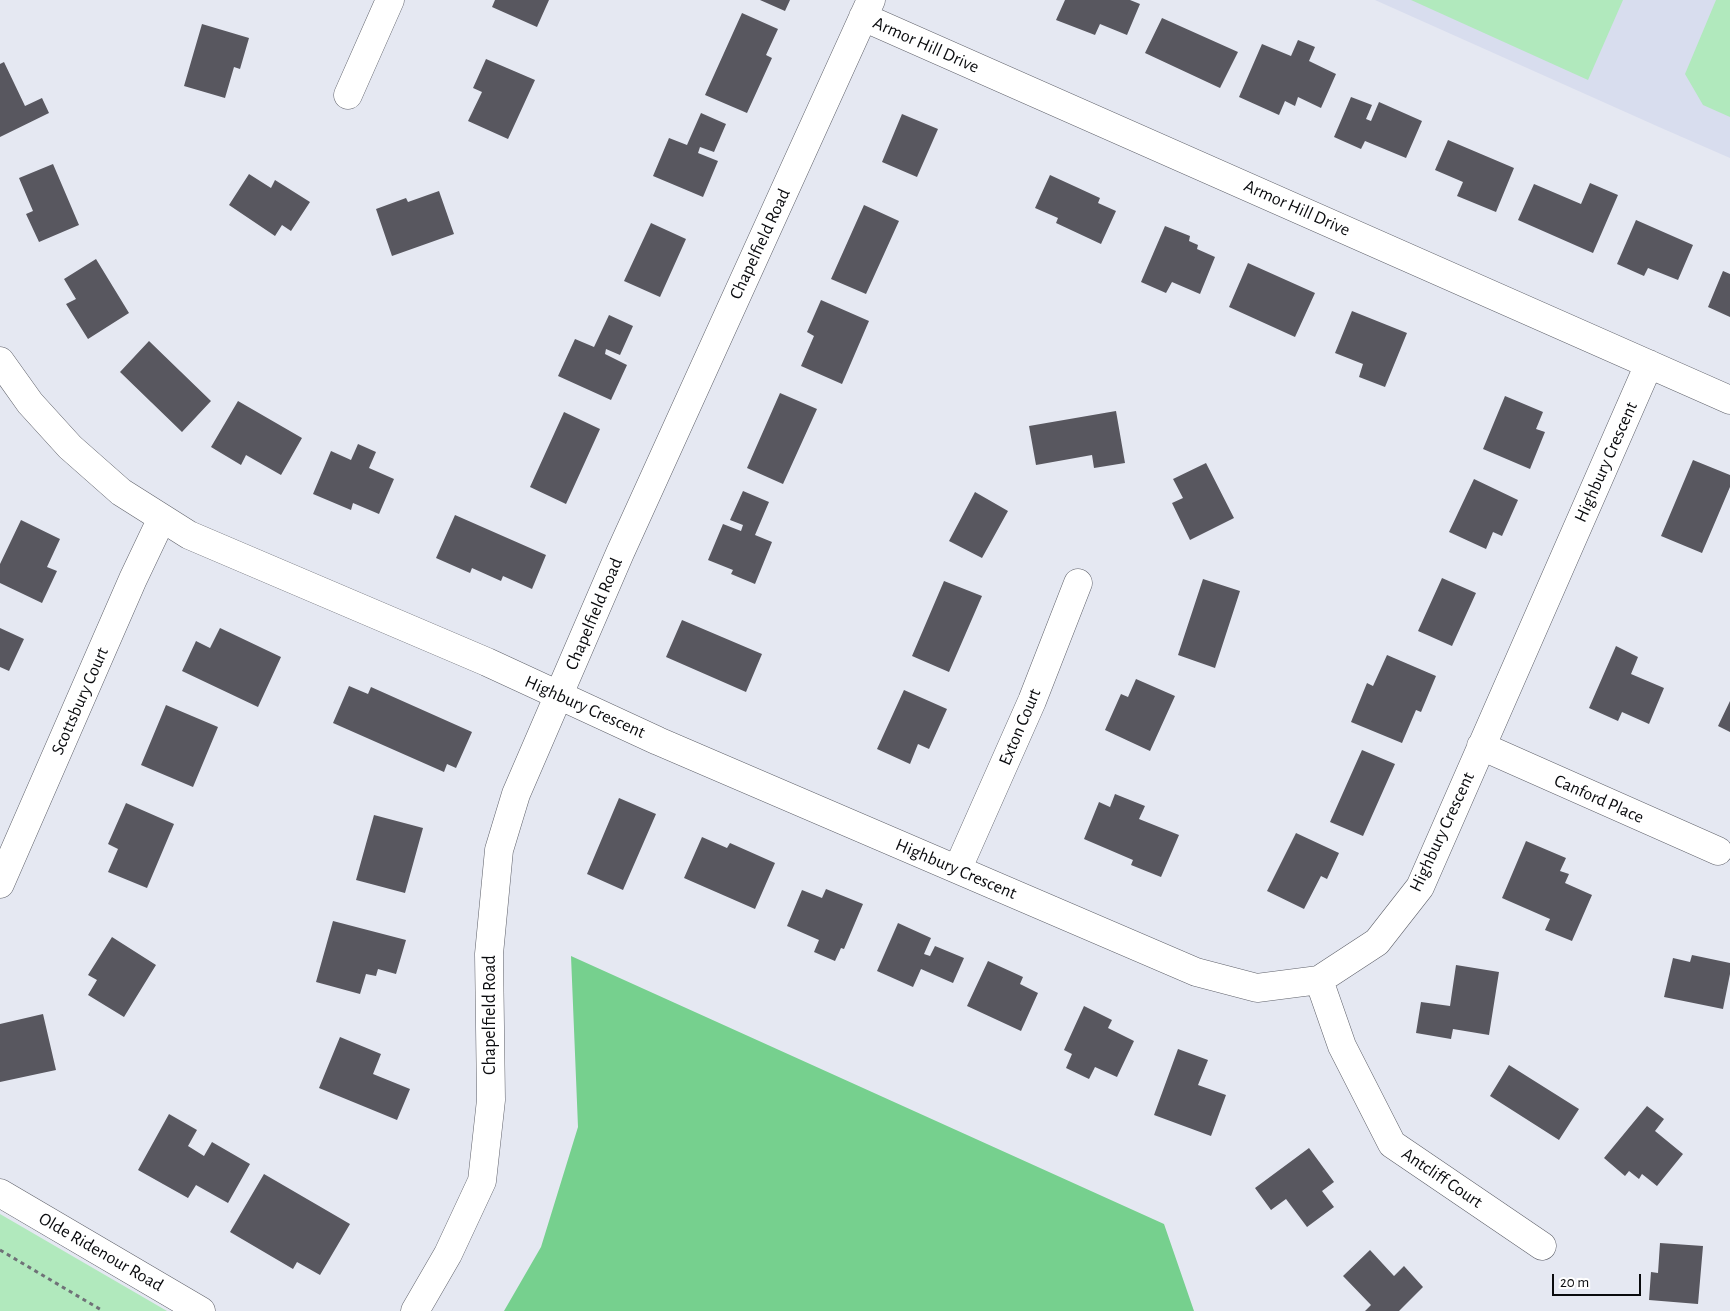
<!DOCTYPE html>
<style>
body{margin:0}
#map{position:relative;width:1730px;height:1311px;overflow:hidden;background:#e5e8f2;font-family:"Alegreya Sans",sans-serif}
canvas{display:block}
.scale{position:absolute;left:1552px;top:1274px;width:89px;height:22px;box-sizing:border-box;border:2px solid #0a0b0e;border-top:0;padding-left:6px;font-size:15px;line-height:18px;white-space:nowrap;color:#0a0b0e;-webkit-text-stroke:4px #fff;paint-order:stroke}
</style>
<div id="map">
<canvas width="1730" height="1311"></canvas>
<div class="scale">20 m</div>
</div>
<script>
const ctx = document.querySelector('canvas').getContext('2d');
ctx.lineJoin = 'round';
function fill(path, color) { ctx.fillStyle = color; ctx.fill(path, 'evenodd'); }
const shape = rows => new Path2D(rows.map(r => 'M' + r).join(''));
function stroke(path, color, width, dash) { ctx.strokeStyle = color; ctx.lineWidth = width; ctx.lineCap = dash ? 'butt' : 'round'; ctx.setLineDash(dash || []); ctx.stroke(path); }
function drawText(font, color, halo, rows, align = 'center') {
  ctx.font = font + ' "Alegreya Sans",sans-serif'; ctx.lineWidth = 5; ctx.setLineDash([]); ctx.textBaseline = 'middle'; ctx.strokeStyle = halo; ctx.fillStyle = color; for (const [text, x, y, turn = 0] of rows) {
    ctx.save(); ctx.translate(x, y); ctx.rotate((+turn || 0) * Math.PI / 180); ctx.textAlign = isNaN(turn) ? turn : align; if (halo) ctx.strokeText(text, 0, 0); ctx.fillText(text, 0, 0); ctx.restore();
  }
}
fill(shape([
 [1375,0,1730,0,1730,158,1659,127]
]), '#d8ddee');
fill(shape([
 [1411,0,1623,0,1588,80],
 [1716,0,1730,0,1730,117,1703,105,1685,74],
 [0,1214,167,1311,0,1311]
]), '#b1e9bd');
fill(shape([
 [571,956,1164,1224,1194,1311,504,1311,541,1247,578,1127]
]), '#76d08e');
fill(shape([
 [495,0,549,0,537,27,492,7],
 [760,0,790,0,785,11],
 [1065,0,1130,0,1140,4,1127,35,1100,24,1095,35,1056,20],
 [742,13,778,29,766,55,772,58,747,113,705,95],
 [1162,18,1238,52,1220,88,1145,53],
 [202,24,249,38,240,69,234,67,225,98,184,86],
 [1298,40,1315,47,1309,61,1336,74,1321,108,1298,97,1295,106,1285,101,1279,115,1239,97,1262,44,1291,56],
 [486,59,535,80,508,139,468,121,482,92,473,88],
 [4,62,25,106,42,98,49,113,0,137,0,64],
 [1351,97,1372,105,1366,119,1371,121,1379,102,1422,121,1406,158,1365,141,1361,149,1334,137],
 [701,113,726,124,714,152,700,147,698,153,718,161,703,197,653,176,669,138,687,145],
 [902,114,938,129,917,177,882,162],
 [1448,140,1514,168,1496,212,1457,196,1463,182,1435,170],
 [53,164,79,225,39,242,26,214,33,211,19,178],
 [249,174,271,188,275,180,310,202,291,231,282,225,275,236,229,205],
 [1050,175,1100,198,1098,203,1116,211,1101,244,1056,223,1058,218,1035,208],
 [1590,183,1618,195,1593,253,1518,220,1534,184,1581,204],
 [439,191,454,234,392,256,376,209,406,198,408,202],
 [864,205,899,221,866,294,831,279],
 [1636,220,1693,245,1678,280,1648,268,1644,276,1617,264],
 [651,223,686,239,660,297,624,281],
 [1165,226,1190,236,1189,241,1198,245,1197,249,1215,257,1200,294,1172,282,1166,293,1141,282],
 [96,259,129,313,88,339,66,304,76,299,64,279],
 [1248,263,1315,293,1295,337,1229,307],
 [1723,271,1730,274,1730,317,1708,307],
 [821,300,869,321,842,384,801,366,814,336,807,332],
 [1352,311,1407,333,1385,387,1359,377,1363,364,1335,353],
 [609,315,633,326,620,355,606,349,605,354,627,365,611,400,558,376,575,339,594,347],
 [149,341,211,401,182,432,120,372],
 [780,393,817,409,783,484,747,468],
 [1505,396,1543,412,1536,429,1545,432,1530,469,1483,449],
 [238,401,302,438,281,475,246,455,241,465,211,447],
 [1116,411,1125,463,1094,468,1092,455,1036,465,1029,426],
 [564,412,600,429,566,504,530,487],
 [358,444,376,452,369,468,394,479,379,514,353,503,351,510,313,494,331,451,351,460],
 [1693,460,1730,475,1730,487,1702,553,1661,536],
 [1206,463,1234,518,1190,540,1172,503,1183,498,1173,479],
 [1474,479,1518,500,1502,536,1493,532,1486,549,1449,532],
 [743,491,769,502,755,535,772,542,755,584,731,574,733,570,708,560,723,524,741,531,743,525,730,520],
 [975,492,1008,511,982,558,949,541],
 [455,515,546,555,532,589,503,576,501,581,472,568,470,573,436,558],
 [21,520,60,539,47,567,57,571,42,603,0,583,0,564],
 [1442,578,1476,593,1452,646,1418,631],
 [1203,579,1240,591,1215,668,1178,655],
 [944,581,982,596,949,672,912,656],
 [682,620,762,654,746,692,666,657],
 [0,628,24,639,9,671,0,667],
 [220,628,281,657,258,707,182,671,196,641,210,648],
 [1616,646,1638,657,1631,674,1664,688,1649,724,1622,712,1618,721,1589,708],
 [1387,655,1436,676,1421,712,1416,710,1402,743,1351,722,1367,683,1373,686],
 [1136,679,1175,696,1150,751,1105,730,1121,694,1128,697],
 [349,686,368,694,371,687,472,732,456,768,447,764,444,772,333,723],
 [904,690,947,709,929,749,918,744,910,764,877,749],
 [1730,701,1730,732,1718,726],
 [166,705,218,727,193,787,141,765],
 [1362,750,1395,764,1363,836,1330,822],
 [1115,794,1145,806,1139,819,1179,835,1161,877,1131,865,1133,860,1084,839,1099,802,1110,807],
 [619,798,656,814,623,890,587,874],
 [126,803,174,824,147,888,108,872,118,849,108,844],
 [374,815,423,828,405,893,356,880],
 [1296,833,1339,853,1327,879,1321,876,1304,909,1267,891],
 [702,837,727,848,730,843,775,863,755,909,684,878],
 [1526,841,1566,858,1560,871,1569,874,1565,883,1592,895,1572,941,1545,930,1550,919,1502,898],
 [826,889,863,904,844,949,841,948,835,961,814,952,819,940,787,926,802,890,822,898],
 [333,921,406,940,396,974,378,969,376,976,366,974,360,994,316,982],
 [898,923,931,938,924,954,930,956,935,946,964,958,953,983,921,969,913,987,877,971],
 [112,937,156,965,124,1017,88,995,97,980,88,975],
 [1692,955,1730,963,1730,974,1723,1009,1664,997,1673,958,1690,962],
 [988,961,1023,977,1020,984,1038,993,1021,1031,967,1006],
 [1456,965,1499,972,1489,1035,1453,1029,1451,1039,1416,1033,1421,1002,1450,1006],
 [1084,1006,1112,1020,1108,1028,1134,1041,1117,1077,1095,1067,1089,1079,1066,1068,1072,1054,1064,1050],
 [43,1014,56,1070,0,1082,0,1024],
 [340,1037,381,1054,373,1074,410,1089,397,1120,319,1088],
 [1178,1049,1208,1060,1198,1085,1226,1095,1211,1136,1154,1115],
 [1509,1065,1579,1109,1559,1140,1490,1096],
 [1647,1106,1664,1119,1655,1131,1683,1154,1657,1186,1642,1174,1639,1179,1629,1171,1625,1176,1604,1158],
 [169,1114,197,1130,188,1146,204,1156,212,1142,250,1164,228,1203,196,1185,188,1198,138,1170],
 [1309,1148,1334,1182,1322,1191,1334,1207,1307,1227,1286,1199,1271,1210,1255,1188],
 [264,1174,350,1224,320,1275,297,1262,293,1269,230,1232],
 [1660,1243,1703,1246,1698,1304,1649,1300,1651,1272,1658,1273],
 [1370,1250,1394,1276,1404,1266,1423,1287,1399,1311,1365,1311,1371,1305,1343,1276]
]), '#58575f');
const street = shape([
 [863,17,1730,400],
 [348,95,390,0],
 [0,361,30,403,70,447,121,492,189,535,487,662,658,741,1196,972,1257,988,1319,980,1377,942,1420,887,1649,364],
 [1481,746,1718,851],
 [958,868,1032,701,1078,583],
 [0,884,133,579,162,518],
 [1319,980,1342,1046,1392,1144,1542,1246],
 [0,1193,201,1311],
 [415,1311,448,1254,482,1181,491,1100,489,954,499,850,516,794,620,553,871,0]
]);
stroke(street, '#5f616a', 29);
stroke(shape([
 [0,1250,103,1311]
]), '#6f7177', 3, [4, 4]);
stroke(street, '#fff', 28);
drawText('18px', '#0a0b0e', '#fff', [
 ["Armor Hill Drive",926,45,24],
 ["Armor Hill Drive",1297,208,24],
 ["Chapelfield Road",760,244,-65],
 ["Highbury Crescent",1606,462,-66],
 ["Chapelfield Road",594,614,-67],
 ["Scottsbury Court",80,701,-66],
 ["Highbury Crescent",585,707,24],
 ["Exton Court",1020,727,-67],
 ["Canford Place",1599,799,24],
 ["Highbury Crescent",1442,832,-65],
 ["Highbury Crescent",956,869,23],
 ["Chapelfield Road",490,1015,-90],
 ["Antcliff Court",1442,1178,34],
 ["Olde Ridenour Road",101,1252,30]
]);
</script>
